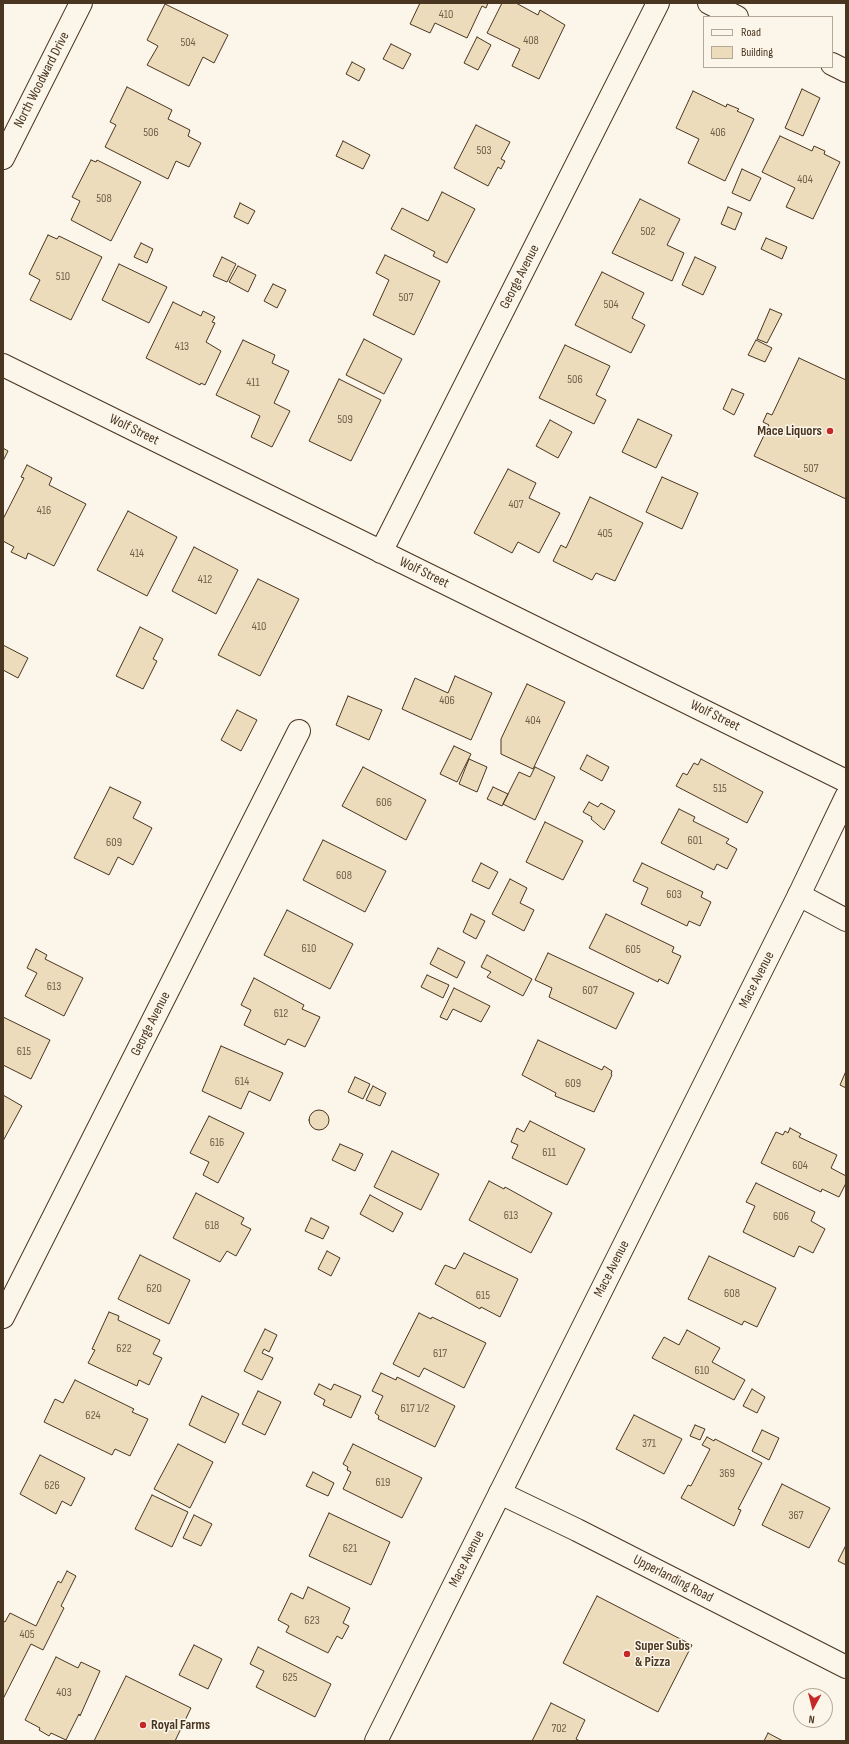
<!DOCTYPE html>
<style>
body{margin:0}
#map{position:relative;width:849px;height:1744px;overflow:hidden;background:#fbf6e9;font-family:"Sofia Sans Condensed",sans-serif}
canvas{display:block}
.frame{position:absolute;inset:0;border:4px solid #4a3520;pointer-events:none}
.legend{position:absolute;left:703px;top:16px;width:130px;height:52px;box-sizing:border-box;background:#fbf6e9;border:1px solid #b4a999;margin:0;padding:5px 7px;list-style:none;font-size:12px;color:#4a3520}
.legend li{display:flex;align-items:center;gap:8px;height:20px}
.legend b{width:20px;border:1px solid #b4a999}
.north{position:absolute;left:793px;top:1688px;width:40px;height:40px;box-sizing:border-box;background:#fbf6e9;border:1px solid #b4a999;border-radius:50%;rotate:187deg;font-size:11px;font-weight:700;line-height:16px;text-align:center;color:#4a3520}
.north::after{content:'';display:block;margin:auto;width:14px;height:18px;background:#c62828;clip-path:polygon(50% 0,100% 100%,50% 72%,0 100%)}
</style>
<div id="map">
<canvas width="849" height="1744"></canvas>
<div class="frame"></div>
<ul class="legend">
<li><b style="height:5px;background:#fbf6e9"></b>Road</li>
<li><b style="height:11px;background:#ecdcbc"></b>Building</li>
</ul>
<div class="north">N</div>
</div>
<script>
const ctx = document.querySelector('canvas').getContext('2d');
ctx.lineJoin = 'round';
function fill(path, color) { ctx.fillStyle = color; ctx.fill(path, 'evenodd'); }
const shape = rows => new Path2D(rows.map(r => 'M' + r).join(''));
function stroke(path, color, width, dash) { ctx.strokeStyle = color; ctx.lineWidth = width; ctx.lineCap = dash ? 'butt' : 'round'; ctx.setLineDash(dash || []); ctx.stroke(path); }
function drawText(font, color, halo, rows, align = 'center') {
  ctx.font = font + ' "Sofia Sans Condensed",sans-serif'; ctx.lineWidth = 3; ctx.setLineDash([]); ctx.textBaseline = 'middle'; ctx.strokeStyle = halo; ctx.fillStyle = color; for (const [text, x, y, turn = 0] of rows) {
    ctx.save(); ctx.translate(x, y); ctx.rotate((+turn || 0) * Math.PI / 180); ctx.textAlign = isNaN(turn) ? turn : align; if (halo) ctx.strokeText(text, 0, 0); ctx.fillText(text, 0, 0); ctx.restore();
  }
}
const building = shape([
 [420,3,488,3,486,8,482,6,467,38,435,23,430,33,410,24,420,3],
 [502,3,516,3,538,15,540,10,565,25,539,79,512,66,520,49,487,33,502,3],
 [165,4,228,35,214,63,203,57,189,86,147,65,158,46,147,40,165,4],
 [477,37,491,45,478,70,464,63,477,37],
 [391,44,411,54,403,69,383,59,391,44],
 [352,62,365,69,359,81,346,74,352,62],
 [127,87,172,110,168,119,190,130,188,136,201,143,189,167,176,161,168,179,105,147,116,125,110,122,127,87],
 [802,89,820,98,803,136,785,128,802,89],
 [693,91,726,107,727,104,739,109,737,111,754,119,725,181,688,163,699,139,676,128,693,91],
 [476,125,510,142,501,159,505,161,501,169,498,167,488,186,454,168,476,125],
 [780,136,812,151,814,146,825,151,824,154,840,162,813,219,786,207,795,188,762,172,780,136],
 [343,141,370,155,363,169,336,156,343,141],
 [91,160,96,162,97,160,141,182,111,241,71,220,80,201,72,197,91,160],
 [742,169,761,178,750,201,732,193,742,169],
 [442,192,475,209,447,263,433,256,435,252,391,229,402,208,428,221,442,192],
 [640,199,680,219,667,245,684,253,672,281,612,253,640,199],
 [240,203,255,211,248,224,234,217,240,203],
 [728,207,742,213,735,230,721,224,728,207],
 [48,235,57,239,59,236,102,257,71,320,30,300,40,280,29,274,48,235],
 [766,238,787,247,782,259,761,249,766,238],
 [141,243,153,249,147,263,134,257,141,243],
 [385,255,440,281,414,335,373,315,389,280,376,273,385,255],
 [222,257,236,264,227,282,213,276,222,257],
 [695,257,716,267,703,295,682,285,695,257],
 [119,264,167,287,149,323,102,300,119,264],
 [238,266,256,275,248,292,229,282,238,266],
 [602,272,644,293,632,318,645,325,631,353,575,325,602,272],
 [273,284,286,290,277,308,264,301,273,284],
 [173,302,201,316,203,311,215,317,212,322,215,323,206,342,221,351,205,385,201,383,200,385,146,358,173,302],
 [770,309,782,314,767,343,757,339,770,309],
 [364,339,402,359,384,394,346,375,364,339],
 [243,340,275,355,272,363,289,371,274,403,290,411,272,447,251,437,260,416,216,395,243,340],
 [756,340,772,348,765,362,748,355,756,340],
 [565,345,610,366,596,395,606,400,594,424,539,398,565,345],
 [799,358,846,380,846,499,754,456,769,425,763,422,767,413,772,415,799,358],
 [339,379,381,400,351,461,309,441,339,379],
 [732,389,744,394,734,415,723,409,732,389],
 [638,419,672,435,656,468,622,452,638,419],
 [550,420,572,432,558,458,536,446,550,420],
 [3,448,8,451,3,461,3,448],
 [27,465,52,478,49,485,86,504,54,566,28,553,26,559,11,552,14,547,3,541,3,519,24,478,21,477,27,465],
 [508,469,536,483,529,498,560,513,539,553,518,542,512,553,474,533,508,469],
 [662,477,698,493,682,529,646,512,662,477],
 [590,497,643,523,615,581,596,573,592,580,553,561,561,545,566,548,590,497],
 [128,511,177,537,147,596,97,570,128,511],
 [194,547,238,570,216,614,172,591,194,547],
 [258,579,299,599,260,676,218,655,258,579],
 [140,627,163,639,153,659,157,661,143,689,116,676,140,627],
 [3,645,28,658,18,678,3,670,3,645],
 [455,676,492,693,471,740,402,709,415,678,448,693,455,676],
 [527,684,565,702,533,769,501,754,501,739,527,684],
 [348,696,382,710,369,740,336,725,348,696],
 [237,710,257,720,241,751,221,740,237,710],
 [454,746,471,754,457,782,440,774,454,746],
 [587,755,609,767,602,781,580,769,587,755],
 [469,759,487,767,477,792,459,784,469,759],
 [701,759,763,792,747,823,676,786,683,773,687,775,694,763,698,765,701,759],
 [363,767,426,800,406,840,342,806,363,767],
 [535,767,555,777,535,820,503,804,519,772,530,777,535,767],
 [110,787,141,802,133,818,152,828,133,865,118,857,109,875,74,858,110,787],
 [493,787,508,794,502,806,487,799,493,787],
 [589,802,598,807,601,803,615,811,604,830,591,819,592,817,583,812,589,802],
 [679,809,695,817,693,821,729,839,726,843,737,849,727,869,717,864,714,870,661,843,679,809],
 [545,822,583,841,563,880,526,862,545,822],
 [323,840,386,871,365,912,303,880,323,840],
 [481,863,498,872,489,889,472,881,481,863],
 [642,863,703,892,701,897,711,902,700,926,689,921,687,926,641,904,648,888,633,881,642,863],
 [510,879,527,888,520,903,534,910,524,931,492,914,510,879],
 [287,910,353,944,330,989,264,955,287,910],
 [471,914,485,921,476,939,463,932,471,914],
 [606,914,674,947,672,952,681,956,668,984,659,979,658,982,589,948,606,914],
 [438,948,465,962,457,978,430,964,438,948],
 [36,949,47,955,45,959,83,978,64,1016,25,996,37,973,27,968,36,949],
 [548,953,634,993,616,1029,549,997,552,988,535,980,548,953],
 [487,955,532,979,523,996,487,977,491,972,481,967,487,955],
 [427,975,449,985,443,998,421,987,427,975],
 [254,978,304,1005,302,1009,320,1017,305,1047,288,1039,285,1045,244,1025,251,1010,241,1005,254,978],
 [454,988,490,1006,481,1022,453,1009,447,1020,440,1017,454,988],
 [3,1017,50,1040,31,1079,3,1065,3,1017],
 [538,1040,602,1070,604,1066,612,1071,611,1074,612,1075,594,1112,555,1096,556,1093,522,1075,538,1040],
 [221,1046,283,1073,270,1101,249,1091,241,1109,202,1091,221,1046],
 [846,1071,846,1088,840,1085,846,1071],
 [355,1077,370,1084,363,1099,348,1092,355,1077],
 [373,1086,386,1093,380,1106,366,1100,373,1086],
 [3,1095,22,1106,3,1141,3,1095],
 '309 1120a10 10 0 1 1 20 0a10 10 0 1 1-20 0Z',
 [209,1116,244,1133,218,1183,203,1175,209,1162,190,1153,209,1116],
 [530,1121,585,1149,567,1185,512,1158,518,1145,511,1142,517,1128,524,1132,530,1121],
 [790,1128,801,1134,799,1137,837,1155,831,1168,846,1176,846,1183,839,1197,822,1189,821,1192,761,1163,776,1132,783,1135,785,1131,788,1133,790,1128],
 [340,1144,363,1154,355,1171,332,1160,340,1144],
 [392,1151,439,1174,421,1210,374,1187,392,1151],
 [489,1181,504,1189,505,1187,552,1213,531,1253,469,1220,489,1181],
 [756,1183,815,1212,811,1221,825,1229,813,1253,799,1246,794,1257,743,1232,755,1206,746,1202,756,1183],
 [196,1193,244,1218,241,1224,251,1229,236,1256,227,1251,220,1262,173,1238,196,1193],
 [370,1195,403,1213,393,1232,360,1214,370,1195],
 [311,1218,329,1227,323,1239,305,1231,311,1218],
 [327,1251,340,1258,331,1276,318,1269,327,1251],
 [464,1253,518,1279,500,1317,481,1307,480,1309,435,1284,445,1265,455,1269,464,1253],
 [140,1255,190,1280,169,1324,118,1299,140,1255],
 [709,1256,776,1288,757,1327,744,1321,742,1325,688,1299,709,1256],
 [109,1312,119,1316,118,1320,160,1340,153,1354,162,1358,149,1385,139,1380,137,1386,88,1363,95,1350,92,1349,109,1312],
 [419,1313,431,1319,432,1317,486,1343,464,1388,424,1368,419,1377,393,1364,419,1313],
 [265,1329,277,1335,269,1352,264,1349,262,1353,273,1358,262,1380,244,1371,265,1329],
 [687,1330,720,1348,712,1362,745,1380,734,1400,652,1358,664,1337,679,1345,687,1330],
 [381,1373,396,1380,397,1377,455,1406,435,1447,378,1419,379,1416,375,1413,383,1396,372,1391,381,1373],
 [75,1380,134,1409,132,1412,148,1419,130,1456,115,1449,112,1455,44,1422,55,1399,63,1403,75,1380],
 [319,1384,331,1390,334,1384,361,1396,351,1418,323,1405,325,1400,314,1394,319,1384],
 [752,1389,765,1397,757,1413,743,1406,752,1389],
 [258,1391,281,1402,265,1435,242,1424,258,1391],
 [202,1396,239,1414,225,1443,189,1425,202,1396],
 [634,1415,682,1439,664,1474,616,1449,634,1415],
 [695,1425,705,1429,700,1440,690,1436,695,1425],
 [762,1430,779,1438,769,1460,752,1451,762,1430],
 [707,1437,714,1441,715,1439,762,1463,738,1509,741,1510,734,1526,681,1498,688,1485,691,1486,710,1449,702,1445,707,1437],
 [178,1444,213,1462,190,1508,154,1489,178,1444],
 [353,1444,422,1478,402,1518,343,1489,351,1472,347,1470,348,1467,343,1464,353,1444],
 [40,1455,85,1478,71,1506,62,1501,56,1514,20,1494,40,1455],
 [313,1472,334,1483,328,1496,306,1486,313,1472],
 [782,1484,830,1508,809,1548,762,1525,782,1484],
 [152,1495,188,1512,172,1547,135,1529,152,1495],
 [329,1513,390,1542,371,1585,309,1556,329,1513],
 [194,1515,212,1524,201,1546,183,1538,194,1515],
 [846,1545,846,1565,838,1561,846,1545],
 [67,1571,76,1576,61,1606,64,1608,43,1650,31,1644,3,1699,3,1621,5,1622,10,1613,36,1626,58,1581,61,1583,67,1571],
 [308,1587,350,1608,343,1623,349,1626,342,1639,337,1636,328,1653,286,1632,289,1626,278,1620,291,1593,303,1599,308,1587],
 [597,1596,692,1645,658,1712,563,1663,597,1596],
 [194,1645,222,1659,208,1689,179,1675,194,1645],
 [258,1647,331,1684,315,1717,256,1687,264,1671,250,1664,258,1647],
 [56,1657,78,1668,81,1662,100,1671,80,1716,79,1714,66,1740,51,1733,49,1736,39,1730,40,1728,25,1720,56,1657],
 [126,1676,191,1708,175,1741,94,1741,126,1676],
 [551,1703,585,1720,576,1739,580,1741,532,1741,551,1703],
 [768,1733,783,1741,764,1741,768,1733]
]);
fill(building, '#ecdcbc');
stroke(building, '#4a3520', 1);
const street = shape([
 [709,3,737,17],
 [832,64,846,71],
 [3,158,81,3],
 [3,365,846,781],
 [381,552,658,3],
 [799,895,846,920],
 [3,1317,299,731],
 [500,1493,577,1530,846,1667]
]);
const secondary = shape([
 [376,1741,799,895,846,797]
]);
stroke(street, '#4a3520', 24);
stroke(secondary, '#4a3520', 24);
stroke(street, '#fbf6e9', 22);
stroke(secondary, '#fbf6e9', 22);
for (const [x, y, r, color] of [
 [830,431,4,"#c62828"],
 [627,1654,4,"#c62828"],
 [143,1725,4,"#c62828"]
]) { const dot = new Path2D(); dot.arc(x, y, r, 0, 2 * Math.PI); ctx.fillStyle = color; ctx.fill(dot); stroke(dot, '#fbf6e9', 1.5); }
drawText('12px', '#725f47', null, [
 ["410",446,15],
 ["408",531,41],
 ["504",188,43],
 ["506",151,133],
 ["406",718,133],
 ["503",484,151],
 ["404",805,180],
 ["508",104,199],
 ["502",648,232],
 ["510",63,277],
 ["507",406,298],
 ["504",611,305],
 ["413",182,347],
 ["506",575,380],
 ["411",253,383],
 ["509",345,420],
 ["507",811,469],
 ["407",516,505],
 ["416",44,511],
 ["405",605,534],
 ["414",137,554],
 ["412",205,580],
 ["410",259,627],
 ["406",447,701],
 ["404",533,721],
 ["515",720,789],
 ["606",384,803],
 ["601",695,841],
 ["609",114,843],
 ["608",344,876],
 ["603",674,895],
 ["610",309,949],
 ["605",633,950],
 ["613",54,987],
 ["607",590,991],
 ["612",281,1014],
 ["615",24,1052],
 ["614",242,1082],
 ["609",573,1084],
 ["616",217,1143],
 ["611",549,1153],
 ["604",800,1166],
 ["613",511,1216],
 ["606",781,1217],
 ["618",212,1226],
 ["620",154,1289],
 ["608",732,1294],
 ["615",483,1296],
 ["622",124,1349],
 ["617",440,1354],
 ["610",702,1371],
 ["617 1/2",415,1409],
 ["624",93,1416],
 ["371",649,1444],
 ["369",727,1474],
 ["619",383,1483],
 ["626",52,1486],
 ["367",796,1516],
 ["621",350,1549],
 ["623",312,1621],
 ["405",27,1635],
 ["625",290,1678],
 ["403",64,1693],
 ["702",559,1729]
]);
drawText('14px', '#4a3520', '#fbf6e9', [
 ["North Woodward Drive",42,80,-63],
 ["George Avenue",520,277,-63],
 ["Wolf Street",134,430,26],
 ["Wolf Street",424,573,26],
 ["Wolf Street",715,716,26],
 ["Mace Avenue",757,980,-63],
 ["George Avenue",151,1024,-63],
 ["Mace Avenue",612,1269,-63],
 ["Mace Avenue",467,1559,-63],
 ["Upperlanding Road",673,1579,27]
]);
drawText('bold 14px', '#4a3520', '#fbf6e9', [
 ["Mace Liquors",822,431,"right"],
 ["Super Subs",635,1646],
 ["& Pizza",635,1662],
 ["Royal Farms",151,1725]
], 'left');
</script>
